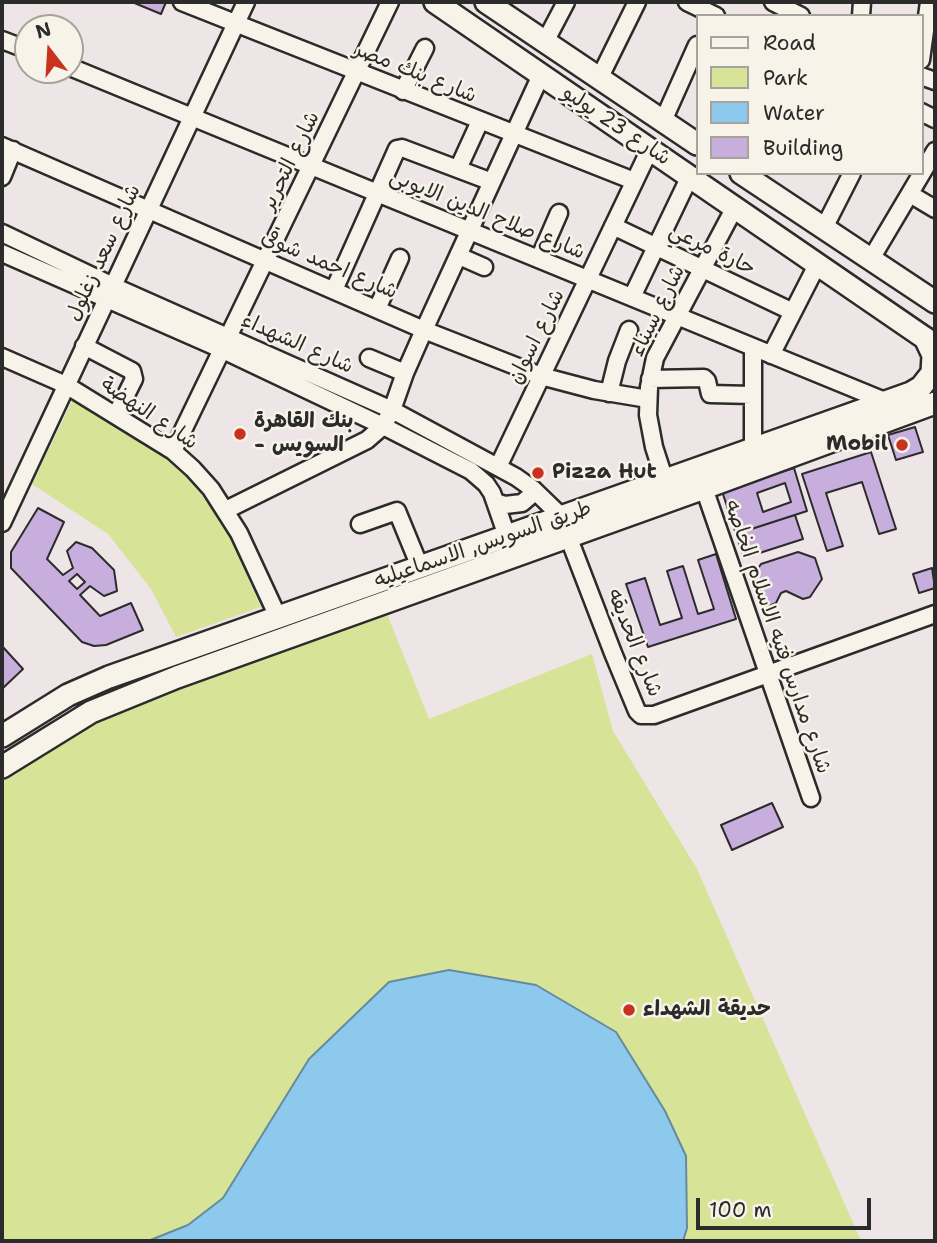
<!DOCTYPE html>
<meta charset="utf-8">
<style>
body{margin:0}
#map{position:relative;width:937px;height:1243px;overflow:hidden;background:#eee5e6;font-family:"Shantell Sans",sans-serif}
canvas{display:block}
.frame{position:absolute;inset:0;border:4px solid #2b2b2b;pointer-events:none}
.legend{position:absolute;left:696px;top:14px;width:228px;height:161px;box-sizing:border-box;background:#f7f3e8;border:2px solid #a5a39c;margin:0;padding:9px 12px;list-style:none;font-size:21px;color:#2b2b2b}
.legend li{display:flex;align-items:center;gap:14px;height:35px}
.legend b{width:35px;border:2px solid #a5a39c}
.north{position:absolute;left:14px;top:14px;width:70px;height:70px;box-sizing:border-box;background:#f7f3e8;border:2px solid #a5a39c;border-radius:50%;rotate:343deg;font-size:19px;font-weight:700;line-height:28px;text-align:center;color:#2b2b2b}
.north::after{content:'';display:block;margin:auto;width:24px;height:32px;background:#c8321e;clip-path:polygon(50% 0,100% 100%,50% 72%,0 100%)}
.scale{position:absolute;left:696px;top:1198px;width:175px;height:32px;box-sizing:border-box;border:4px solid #2b2b2b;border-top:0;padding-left:9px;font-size:21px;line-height:24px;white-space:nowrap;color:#2b2b2b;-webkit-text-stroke:5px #f7f3e8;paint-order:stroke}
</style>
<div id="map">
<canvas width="937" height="1243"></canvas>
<div class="frame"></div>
<ul class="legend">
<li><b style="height:9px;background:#f7f3e8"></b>Road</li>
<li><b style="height:19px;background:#d7e396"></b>Park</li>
<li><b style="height:19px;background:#8dc9ed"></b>Water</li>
<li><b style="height:19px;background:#c8aedc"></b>Building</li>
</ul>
<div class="north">N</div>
<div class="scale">100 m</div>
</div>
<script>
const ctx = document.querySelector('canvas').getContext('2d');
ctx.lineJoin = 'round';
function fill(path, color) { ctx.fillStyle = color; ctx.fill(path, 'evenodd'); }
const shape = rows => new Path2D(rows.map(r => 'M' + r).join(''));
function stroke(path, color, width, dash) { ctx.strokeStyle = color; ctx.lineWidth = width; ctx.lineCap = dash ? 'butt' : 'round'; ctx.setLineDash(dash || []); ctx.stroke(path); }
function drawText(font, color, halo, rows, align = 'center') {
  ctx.font = font + ' "Shantell Sans","Playpen Sans Arabic",sans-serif'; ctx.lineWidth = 5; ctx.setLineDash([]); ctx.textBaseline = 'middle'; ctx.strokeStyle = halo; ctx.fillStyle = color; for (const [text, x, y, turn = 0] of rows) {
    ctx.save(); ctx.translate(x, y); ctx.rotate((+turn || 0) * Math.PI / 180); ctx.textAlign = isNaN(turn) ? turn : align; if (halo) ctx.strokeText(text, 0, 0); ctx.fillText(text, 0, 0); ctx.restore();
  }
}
fill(shape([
 [73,399,103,413,168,454,222,520,261,607,176,637,151,589,108,534,32,484],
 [385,609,429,719,592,654,613,731,697,869,861,1241,2,1241,2,781,108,710]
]), '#d7e396');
const water = shape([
 [449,970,536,985,616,1032,665,1111,686,1156,687,1228,683,1241,148,1241,188,1225,223,1198,309,1059,389,982,449,970]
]);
fill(water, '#8dc9ed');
stroke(water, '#668a9f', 2);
const building = shape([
 [132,2,166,2,161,14,132,2],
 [915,427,923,452,896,460,888,435,915,427],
 [871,452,896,529,879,534,862,482,826,493,843,546,827,551,802,474,871,452],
 [794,468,807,511,736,534,722,491,794,468],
 [785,483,791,502,763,512,757,493,785,483],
 [38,508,64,522,47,559,63,575,73,568,67,551,76,542,92,548,114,570,117,591,104,596,90,586,80,595,100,616,131,603,143,630,106,645,94,646,82,642,11,568,11,552,38,508],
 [77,574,85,582,77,589,69,581,77,574],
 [795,515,803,539,744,558,736,534,795,515],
 [798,552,815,558,822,579,810,597,803,599,786,591,781,593,776,603,767,607,755,573,761,564,798,552],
 [716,554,736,619,648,647,626,584,645,578,660,625,682,618,667,571,683,566,698,614,714,609,698,560,716,554],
 [932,568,935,588,919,593,913,574,932,568],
 [2,646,23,669,2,689,2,646],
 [772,803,783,827,732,850,721,825,772,803]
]);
fill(building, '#c8aedc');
stroke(building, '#2b2b2b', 2);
const minor = shape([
 [182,2,634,181],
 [687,2,716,16],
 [773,2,801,16],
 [861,16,862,2],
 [2,40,28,50],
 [545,42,566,2],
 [921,60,929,2],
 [70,67,887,402],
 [921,76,935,81],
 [599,79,637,2],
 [403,91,425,48],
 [921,112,935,119],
 [663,121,697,45],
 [2,146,424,330,541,376,594,390,648,399],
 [458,169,480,121],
 [2,177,13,150],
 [910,194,935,209],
 [613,226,793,312],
 [824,228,852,173],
 [2,233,113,286,392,410,516,477,533,489,562,517],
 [2,253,223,350,383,426,471,471,486,484,492,493,507,536],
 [459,256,484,267],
 [539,259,559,213],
 [871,259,935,151],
 [334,290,397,149,402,148,492,182],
 [632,297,690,176],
 [377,309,400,258],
 [84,346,132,371,134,379,116,415],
 [753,347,753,450],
 [771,355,818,263],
 [2,357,66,385,173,451,193,469,211,489,239,533,278,617],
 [369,358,405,373],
 [650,379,704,378,707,381,710,394,753,395],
 [609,393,617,361,629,330],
 [173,451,390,2],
 [498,467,650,149],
 [665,481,654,447,648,415,649,387,655,358,735,207],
 [704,488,811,798],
 [496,502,505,505,522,503,529,497,533,489],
 [226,510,367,440,383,426,392,410,405,373,424,330,541,75],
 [2,523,246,2],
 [360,524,397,511,420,567],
 [568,536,613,653,637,711,641,715,654,715,935,614]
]);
const major = shape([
 [435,2,935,345],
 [486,2,697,144],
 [741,173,935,302],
 [2,736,68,695,109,677,911,393,921,387,932,373,933,355,925,338],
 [2,767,91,712,177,677,704,488,935,403]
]);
stroke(minor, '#2b2b2b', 21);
stroke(major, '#2b2b2b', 26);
stroke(minor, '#f7f3e8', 16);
stroke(major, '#f7f3e8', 21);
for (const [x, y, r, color] of [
 [240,434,7,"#c8321e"],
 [902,445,7,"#c8321e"],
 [538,473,7,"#c8321e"],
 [629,1010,7,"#c8321e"]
]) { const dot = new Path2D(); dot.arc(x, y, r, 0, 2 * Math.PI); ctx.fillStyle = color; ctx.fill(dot); stroke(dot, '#f7f3e8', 2.5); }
drawText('21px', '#2b2b2b', '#f7f3e8', [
 ["شارع بنك مصر",415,73,22],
 ["شارع 23 يوليو",616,126,34],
 ["شارع التحرير",291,161,-64],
 ["شارع صلاح الدين الايوبى",487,215,22],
 ["حارة مرعي",712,250,26],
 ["شارع سعد زغلول",104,253,-65],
 ["شارع احمد شوقى",329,265,23],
 ["شارع سيناء",658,311,-64],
 ["شارع اسوان",537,337,-64],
 ["شارع الشهداء",297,344,24],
 ["شارع النهضة",149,414,34],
 ["طريق السويس, الاسماعيليه",483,545,-19],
 ["شارع مدارس فتيه الاسلام الخاصه",777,637,71],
 ["شارع الحديقه",634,643,68]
]);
drawText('bold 21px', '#2b2b2b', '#f7f3e8', [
 ["بنك القاهرة",254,422],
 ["- السويس",254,446],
 ["Mobil",888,445,"right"],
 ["Pizza Hut",552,473],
 ["حديقة الشهداء",643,1010]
], 'left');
</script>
